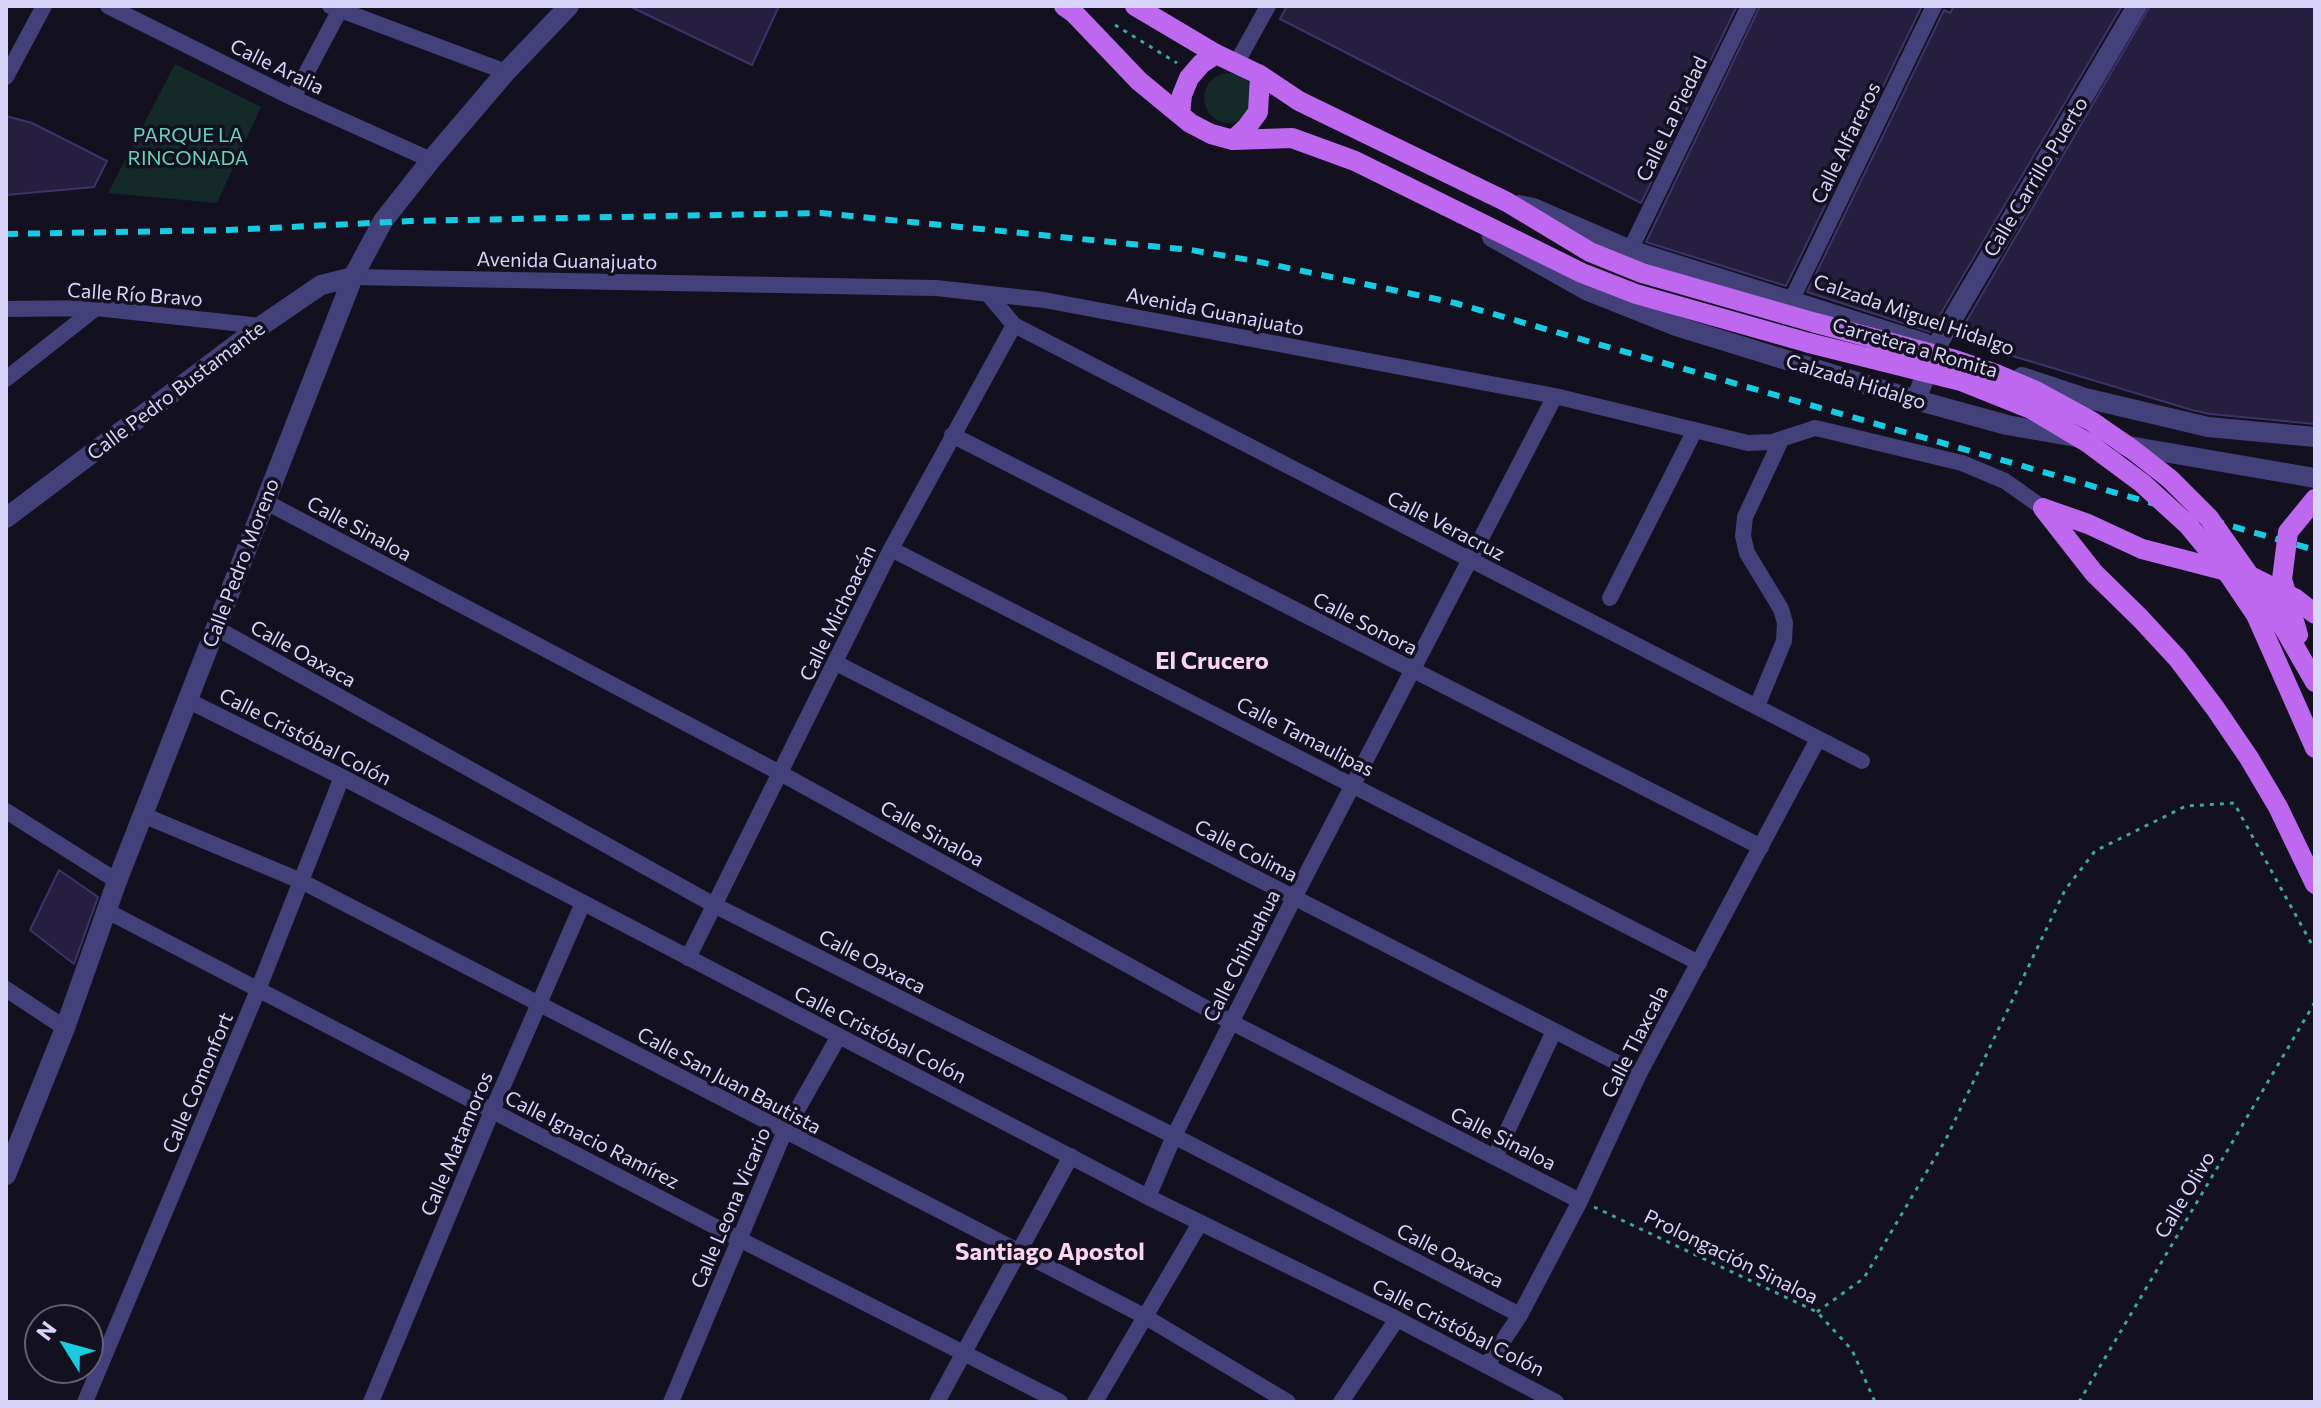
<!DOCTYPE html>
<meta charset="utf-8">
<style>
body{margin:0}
#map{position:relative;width:2321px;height:1408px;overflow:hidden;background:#131020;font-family:Commissioner,sans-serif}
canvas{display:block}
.frame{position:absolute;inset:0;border:8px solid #d9d4fa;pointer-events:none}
.north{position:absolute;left:24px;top:1304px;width:80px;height:80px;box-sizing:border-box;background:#131020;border:2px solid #625e77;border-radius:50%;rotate:307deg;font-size:22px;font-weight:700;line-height:32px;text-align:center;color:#d9d4fa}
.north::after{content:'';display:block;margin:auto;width:28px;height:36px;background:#1acae0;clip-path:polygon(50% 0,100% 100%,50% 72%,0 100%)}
</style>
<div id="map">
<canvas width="2321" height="1408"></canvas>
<div class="frame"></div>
<div class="north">N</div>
</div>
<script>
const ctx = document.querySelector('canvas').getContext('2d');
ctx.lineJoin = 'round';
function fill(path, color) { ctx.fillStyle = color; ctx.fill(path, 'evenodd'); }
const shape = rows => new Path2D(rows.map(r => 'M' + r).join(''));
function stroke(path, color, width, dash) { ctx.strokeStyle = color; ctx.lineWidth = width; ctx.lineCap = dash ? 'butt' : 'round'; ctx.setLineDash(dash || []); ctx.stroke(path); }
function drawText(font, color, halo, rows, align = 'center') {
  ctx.font = font + ' Commissioner,sans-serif'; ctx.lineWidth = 7; ctx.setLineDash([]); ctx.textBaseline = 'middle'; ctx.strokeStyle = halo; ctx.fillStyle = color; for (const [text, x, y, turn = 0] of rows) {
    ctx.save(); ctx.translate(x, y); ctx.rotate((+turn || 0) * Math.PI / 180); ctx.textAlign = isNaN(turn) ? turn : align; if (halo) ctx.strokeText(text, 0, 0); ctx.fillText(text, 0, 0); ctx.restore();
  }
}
fill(shape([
 [175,64,261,107,217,203,108,193],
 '1204 98a25 25 0 1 1 50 0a25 25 0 1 1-50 0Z'
]), '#142a29');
const building = shape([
 [629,6,779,6,752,65,629,6],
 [1287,6,1737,6,1641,203,1280,19,1287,6],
 [1760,6,1922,6,1786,286,1646,242,1760,6],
 [1954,6,2122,6,1930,332,1807,292,1944,10,1950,13,1954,6],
 [2150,6,2315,6,2315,424,2210,414,2192,410,1956,339,2150,6],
 [6,116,32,123,107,161,94,187,6,195,6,116],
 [59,870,98,897,74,964,30,930,59,870]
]);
fill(building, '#251e3f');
stroke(building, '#3e3369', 2);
stroke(shape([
 [1115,25,1177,63],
 [1594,1207,1817,1312,1852,1350,1875,1402],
 [1817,1312,1864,1278,1946,1139,2065,890,2095,851,2186,806,2234,803,2315,950],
 [2079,1402,2315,1002]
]), '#3ca6a1', 3, [4, 6]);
stroke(shape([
 [108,6,293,98,431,160],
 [330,6,506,72],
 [1237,62,1268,6],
 [6,77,44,6],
 [293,98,342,6],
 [1630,250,1749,6],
 [353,277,936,288,1044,300,1555,396,1748,443,1772,442,1815,428,1824,430,1962,463,2005,481,2043,508],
 [988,294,1014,325,1862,761],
 [1792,299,1934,6],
 [6,309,96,308,261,326],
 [6,379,96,308],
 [952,435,1761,847],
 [264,501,782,774,1231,1022,1580,1201],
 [891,549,1699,963],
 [1610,598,1695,430],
 [216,628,716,906,1174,1136,1520,1315],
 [836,663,1639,1074],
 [187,700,342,777,1148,1197,1397,1319,1556,1402],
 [1757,706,1784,641,1785,623,1781,609,1747,553,1743,536,1745,517,1781,440],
 [6,811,117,881],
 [143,815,301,881,1144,1316,1288,1402],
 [107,911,739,1239,1060,1402],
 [688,958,891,549,1014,325],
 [6,989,65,1028],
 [1495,1157,1554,1031],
 [1148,1197,1174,1136,1294,898,1555,396],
 [1487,1365,1520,1315,1580,1201,1639,1074,1818,739],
 [85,1402,258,990,342,777],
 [371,1402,492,1111,583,903],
 [671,1402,784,1133,839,1036],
 [937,1402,1071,1156],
 [1095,1402,1200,1223],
 [1341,1402,1397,1319]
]), '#43407a', 16);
stroke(shape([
 [1519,205,1533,208,1630,250,1924,343],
 [1492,237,1588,291,1676,326,1916,400,2007,425,2076,437],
 [2022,377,2085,398,2208,427,2315,437],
 [1916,400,1936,347,2137,6],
 [2123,445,2315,478],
 [6,518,261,326,321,285,353,277],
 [6,1175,65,1028,117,881,353,277,383,221,431,160,506,72,569,6]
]), '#43407a', 20);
stroke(shape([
 [1064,6,1074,13,1139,81,1190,123,1211,134,1233,140,1292,138,1355,161,1582,273,1636,294,1809,343],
 [1135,6,1216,54,1260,75,1299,101,1507,202,1590,252,1642,273,1816,323],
 [1180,114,1182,95,1189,78,1201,64,1216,54],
 [1233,140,1247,127,1258,112,1260,75],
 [2043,508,2094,573,2140,618,2178,659,2215,708,2249,758,2278,807,2315,884],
 [2045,509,2088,524,2142,549,2254,578,2296,599,2315,614]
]), '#bd68ee', 20);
stroke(shape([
 [6,234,229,230,411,221,821,213,1191,250,1255,261,1455,303,2315,550]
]), '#1acae0', 6, [12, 10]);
stroke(shape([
 [1816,323,1955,360,1996,374,2036,391,2091,421,2133,450,2170,479,2209,518,2273,609,2315,682],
 [1809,343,1961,381,2031,409,2088,443,2142,483,2188,525,2227,572,2256,615,2315,748],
 [2298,635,2282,579,2288,532,2315,499]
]), '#bd68ee', 20);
drawText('20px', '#d9d4fa', '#131020', [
 ["Calle Aralia",277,67,26],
 ["Calle La Piedad",1672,119,-64],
 ["Calle Alfareros",1846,143,-64],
 ["Calle Carrillo Puerto",2036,177,-59],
 ["Avenida Guanajuato",567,261,1],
 ["Calle Río Bravo",135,295,4],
 ["Avenida Guanajuato",1215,312,11],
 ["Calzada Miguel Hidalgo",1914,315,19],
 ["Carretera a Romita",1915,348,16],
 ["Calzada Hidalgo",1856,382,17],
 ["Calle Pedro Bustamante",176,391,-37],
 ["Calle Veracruz",1446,526,27],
 ["Calle Sinaloa",359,529,28],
 ["Calle Pedro Moreno",241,563,-69],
 ["Calle Michoacán",838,613,-64],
 ["Calle Sonora",1365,624,27],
 ["Calle Oaxaca",303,654,29],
 ["Calle Cristóbal Colón",305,737,27],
 ["Calle Tamaulipas",1305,737,27],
 ["Calle Sinaloa",932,834,29],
 ["Calle Colima",1246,851,27],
 ["Calle Chihuahua",1242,956,-63],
 ["Calle Oaxaca",872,962,27],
 ["Calle Cristóbal Colón",880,1035,27],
 ["Calle Tlaxcala",1635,1042,-63],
 ["Calle San Juan Bautista",729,1081,28],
 ["Calle Comonfort",198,1083,-67],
 ["Calle Sinaloa",1503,1139,27],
 ["Calle Ignacio Ramírez",592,1140,27],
 ["Calle Matamoros",457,1144,-67],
 ["Calle Olivo",2185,1195,-59],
 ["Calle Leona Vicario",731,1208,-67],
 ["Calle Oaxaca",1450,1256,27],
 ["Prolongación Sinaloa",1731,1257,26],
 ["Calle Cristóbal Colón",1458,1328,27]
]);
drawText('20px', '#69d2b9', '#131020', [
 ["PARQUE LA",188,135],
 ["RINCONADA",188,158]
]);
drawText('bold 24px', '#fad6ed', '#131020', [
 ["El Crucero",1212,661],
 ["Santiago Apostol",1050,1252]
]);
</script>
